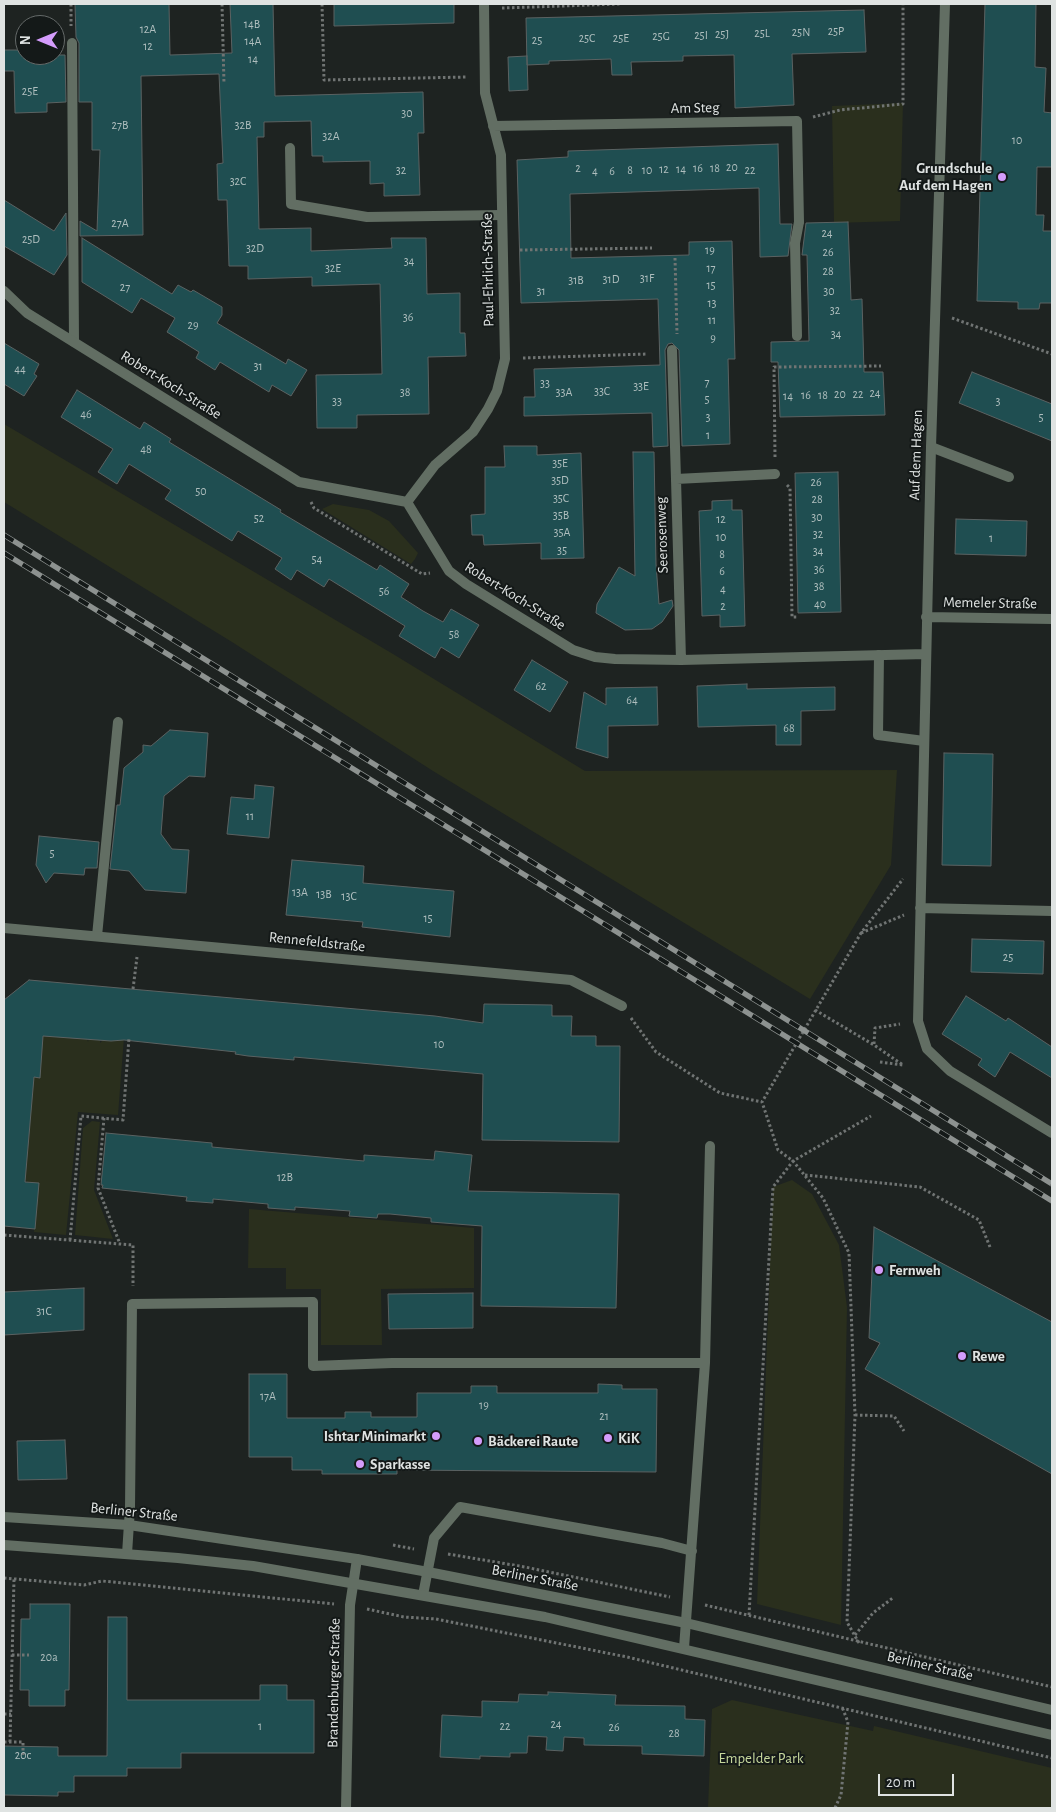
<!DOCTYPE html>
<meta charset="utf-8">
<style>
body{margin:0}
#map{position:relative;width:1056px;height:1812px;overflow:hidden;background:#1e2321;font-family:"Alegreya Sans",sans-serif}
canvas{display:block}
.frame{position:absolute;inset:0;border:5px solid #dfe3e2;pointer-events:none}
.north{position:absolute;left:15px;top:15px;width:50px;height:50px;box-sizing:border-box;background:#141918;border:1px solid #656a69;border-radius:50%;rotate:270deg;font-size:14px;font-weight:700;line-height:20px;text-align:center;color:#dfe3e2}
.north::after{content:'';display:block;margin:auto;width:18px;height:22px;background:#d49cfb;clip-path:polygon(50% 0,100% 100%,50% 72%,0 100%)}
.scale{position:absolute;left:878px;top:1774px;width:76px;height:22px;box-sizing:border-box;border:2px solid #dfe3e2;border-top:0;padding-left:6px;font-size:15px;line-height:18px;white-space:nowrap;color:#dfe3e2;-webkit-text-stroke:4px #141918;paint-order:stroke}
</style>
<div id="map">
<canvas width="1056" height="1812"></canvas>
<div class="frame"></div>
<div class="north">N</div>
<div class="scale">20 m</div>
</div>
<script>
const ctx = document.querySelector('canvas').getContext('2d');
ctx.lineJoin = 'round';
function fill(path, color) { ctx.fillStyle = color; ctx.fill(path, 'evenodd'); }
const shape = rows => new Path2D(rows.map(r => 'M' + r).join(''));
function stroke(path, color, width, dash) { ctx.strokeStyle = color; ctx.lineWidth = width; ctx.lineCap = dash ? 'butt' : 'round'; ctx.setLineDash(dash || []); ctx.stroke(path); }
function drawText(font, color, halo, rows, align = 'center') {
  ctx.font = font + ' "Alegreya Sans",sans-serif'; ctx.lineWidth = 4; ctx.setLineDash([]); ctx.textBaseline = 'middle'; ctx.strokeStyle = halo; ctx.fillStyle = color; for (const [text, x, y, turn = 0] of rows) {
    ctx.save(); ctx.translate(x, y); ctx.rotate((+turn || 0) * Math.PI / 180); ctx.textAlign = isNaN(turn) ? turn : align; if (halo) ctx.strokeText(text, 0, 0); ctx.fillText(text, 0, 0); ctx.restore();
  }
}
fill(shape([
 [903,103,900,221,834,223,832,106],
 [4,424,393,654,585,771,897,770,891,865,810,999,433,771,232,642,4,502],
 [333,504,369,510,389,521,418,553,415,559,411,564,322,509],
 [27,1031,87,1039,88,1042,89,1038,100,1039,100,1043,102,1041,111,1041,112,1032,124,1037,118,1115,78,1112,66,1235,34,1232,38,1183,27,1182,24,1178,29,1135],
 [92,1121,100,1122,94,1190,113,1239,75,1235,83,1128],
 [792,1180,812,1194,839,1245,847,1307,841,1625,757,1604,773,1187],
 [249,1209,474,1228,474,1288,381,1289,382,1345,321,1345,321,1289,286,1289,286,1268,248,1268],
 [732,1700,873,1731,874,1726,1052,1768,1052,1808,708,1808,712,1709]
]), '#2a2f1d');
const building = shape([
 [75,4,169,4,170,55,232,53,230,4,273,4,275,96,423,92,424,133,418,133,420,195,384,196,384,183,370,184,370,161,323,162,323,156,312,156,311,121,264,122,264,137,257,137,259,229,311,228,311,251,392,248,391,238,426,238,427,294,460,293,460,333,465,333,466,356,428,357,429,414,357,415,357,428,317,428,316,375,382,374,380,284,312,286,312,277,248,279,248,266,229,266,227,200,218,200,217,164,223,163,219,74,141,76,143,235,80,236,80,221,97,231,100,150,92,150,92,102,79,102,79,43,76,37,75,4],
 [334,4,454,4,454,23,334,26,334,4],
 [985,4,1036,4,1035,67,1046,68,1044,112,1052,113,1052,167,1037,167,1036,215,1044,215,1043,231,1052,231,1052,303,1040,303,1039,309,1018,309,1018,302,977,301,985,4],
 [864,10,866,52,792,54,794,105,735,108,734,55,683,56,683,61,631,62,632,75,612,75,611,59,549,61,549,64,527,65,526,18,864,10],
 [4,50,25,50,25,55,65,55,66,102,47,103,47,112,15,113,14,71,4,71,4,50],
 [527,56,528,90,509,91,508,57,527,56],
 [778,144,780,224,792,224,788,256,760,257,759,188,570,194,571,258,689,255,689,242,732,241,735,359,728,359,730,444,682,446,679,350,672,343,668,344,665,350,668,446,653,447,652,413,524,416,524,397,535,397,534,369,660,365,658,299,521,303,517,160,568,157,568,151,778,144],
 [4,200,54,231,66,213,67,255,54,275,4,246,4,200],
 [848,222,851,300,862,299,864,372,883,372,885,415,780,417,778,362,771,362,771,342,809,341,807,255,802,255,806,223,848,222],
 [82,238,172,294,178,285,191,292,193,290,222,307,222,315,217,323,286,364,288,359,307,370,291,396,272,385,269,392,220,362,215,370,196,358,199,352,167,332,175,318,141,298,132,313,82,282,82,238],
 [4,343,39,364,34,374,37,376,24,396,4,384,4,343],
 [972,372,1052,404,1052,441,959,403,972,372],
 [77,390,140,429,144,422,171,439,169,442,281,510,280,512,377,570,380,565,409,584,401,597,423,611,443,622,451,609,479,625,459,658,441,647,435,658,399,636,405,626,329,579,324,587,297,570,291,580,275,569,282,558,238,531,232,541,165,499,171,490,129,464,117,484,98,472,113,449,61,417,77,390],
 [504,446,537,446,537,455,581,453,584,558,541,559,541,543,484,545,483,535,472,535,471,515,485,514,485,467,505,467,504,446],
 [633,452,654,452,656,564,659,604,672,600,673,606,662,622,652,629,625,630,596,613,597,604,619,567,635,576,633,452],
 [838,472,841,612,798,613,795,473,838,472],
 [732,500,732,510,742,510,745,626,720,627,720,615,702,616,699,511,712,510,712,501,732,500],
 [956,519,1027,521,1026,556,955,554,956,519],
 [532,660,568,682,550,712,514,690,532,660],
 [747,684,747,689,835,687,835,710,801,711,801,745,776,745,776,725,698,727,697,686,747,684],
 [657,687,658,725,608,726,608,758,576,748,584,692,606,705,606,688,657,687],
 [170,730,208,733,205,777,189,776,164,796,161,834,172,849,189,850,186,893,145,890,129,871,110,869,117,805,120,805,124,768,143,752,143,745,151,746,170,730],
 [944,753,993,754,991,866,942,865,944,753],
 [255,785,274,787,269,838,227,834,231,797,254,799,255,785],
 [39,836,99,842,97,868,85,868,84,875,54,873,46,883,36,865,39,836],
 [292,860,364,866,363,883,454,891,450,937,362,927,363,922,286,915,292,860],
 [972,939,1044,941,1043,974,971,972,972,939],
 [29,980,435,1016,483,1023,484,1004,552,1005,552,1016,572,1016,571,1036,596,1036,596,1046,620,1046,619,1142,482,1140,483,1074,294,1057,294,1060,248,1056,235,1054,236,1052,124,1040,111,1041,43,1036,40,1078,34,1077,25,1182,39,1183,35,1229,4,1226,4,1000,29,980],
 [966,996,1006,1021,1008,1018,1052,1047,1052,1078,1010,1052,995,1077,978,1065,982,1059,942,1034,966,996],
 [106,1133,212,1143,212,1147,364,1161,364,1155,434,1160,435,1151,472,1155,468,1191,619,1194,616,1308,481,1306,482,1226,431,1222,431,1218,390,1214,378,1214,377,1218,349,1216,350,1211,295,1207,295,1210,268,1208,268,1204,213,1199,213,1203,186,1201,187,1197,102,1188,103,1185,101,1185,106,1133],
 [874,1227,1052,1322,1052,1474,865,1369,880,1343,869,1338,874,1227],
 [84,1288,84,1330,4,1335,4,1292,84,1288],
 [473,1293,473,1328,389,1329,388,1294,473,1293],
 [249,1374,287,1374,287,1418,345,1418,345,1412,371,1412,371,1417,417,1417,417,1393,471,1393,471,1386,497,1386,497,1393,598,1393,598,1384,622,1385,622,1389,657,1389,656,1472,397,1470,397,1474,322,1474,322,1470,292,1470,292,1457,249,1457,249,1374],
 [65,1440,67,1479,18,1480,17,1441,65,1440],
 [30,1604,70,1604,69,1690,65,1690,65,1706,29,1706,29,1690,20,1690,21,1619,30,1619,30,1604],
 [108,1617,127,1617,127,1700,260,1700,260,1685,287,1685,287,1700,314,1700,314,1753,181,1753,181,1768,127,1768,127,1776,74,1776,74,1792,58,1792,58,1796,4,1795,4,1746,58,1747,58,1756,107,1756,108,1617],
 [548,1692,616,1695,615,1705,685,1706,685,1719,705,1720,704,1756,642,1754,642,1746,584,1745,584,1738,564,1737,563,1751,546,1750,547,1737,528,1736,527,1753,510,1753,510,1757,480,1756,480,1759,440,1757,442,1715,482,1717,482,1701,518,1702,519,1694,548,1695,548,1692]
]);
fill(building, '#1f4e51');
stroke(building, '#5b6262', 1);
stroke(shape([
 [71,4,71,26],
 [222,4,224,84],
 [322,4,324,80,467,77],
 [502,8,620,4],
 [813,117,840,110,903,104,903,4],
 [520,250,652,248],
 [675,258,677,334],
 [952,318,1052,354],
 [523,358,647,354],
 [775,457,774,367,881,366],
 [787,485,790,488,792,617,798,617],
 [311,502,314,508,422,574,430,573],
 [861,933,904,915],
 [133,989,137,957],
 [815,1010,874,1045,903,1065],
 [631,1018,656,1052,720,1093,762,1102],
 [874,1044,875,1028,900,1024],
 [880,1062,903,1065],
 [104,1118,98,1188,120,1244],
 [805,1175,920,1187,979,1220,990,1247],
 [4,1235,133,1245,133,1286],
 [70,1240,81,1116,123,1120,129,1038],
 [855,1415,894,1416,904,1431],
 [393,1545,414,1549],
 [448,1554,525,1567,670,1597],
 [4,1578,84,1585,102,1581,334,1604],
 [705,1605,1052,1687],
 [367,1609,404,1617,436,1619,627,1657,1052,1758],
 [749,1615,773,1187,793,1161,871,1116],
 [855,1635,873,1613,894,1597],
 [859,1643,847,1622,855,1415,849,1253,823,1198,793,1161,778,1150,762,1102,861,933,903,879],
 [12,1655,29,1655],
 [4,1714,11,1714],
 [4,1742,23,1742,23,1755],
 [10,1742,14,1579],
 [835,1808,841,1795,848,1722,842,1707]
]), '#707473', 3, [2.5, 2.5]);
stroke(shape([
 [72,43,74,342],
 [290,148,291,204,367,217,501,215],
 [797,336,795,243,799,222],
 [672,350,676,479],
 [931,447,1009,477],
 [879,655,878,735,924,741],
 [97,936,118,722],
 [127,1554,130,1508,132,1304,313,1302,313,1366,392,1363,705,1363],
 [423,1595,434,1538,460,1507,662,1543,692,1551],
 [684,1648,705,1363,710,1146]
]), '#626e63', 10);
stroke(shape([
 [945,4,931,447,918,1021,927,1049,950,1071,1052,1133],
 [493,126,797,121,799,222],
 [4,291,27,313,299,482,407,502,449,571,466,584,573,650,595,657,615,659,681,660,926,654],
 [407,502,435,465,473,432,488,409,497,391,505,359,501,155,485,93,484,4],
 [926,617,1052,619],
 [681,660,676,479,775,474],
 [920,908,1052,911],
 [4,928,571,980,622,1006],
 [346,1808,350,1605,357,1559]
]), '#626e63', 10);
stroke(shape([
 [4,1517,129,1525,357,1559,428,1572,686,1623,1052,1710],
 [4,1545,178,1558,253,1566,545,1617,1052,1735]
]), '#626e63', 10);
const rail = shape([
 [4,535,1052,1184],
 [4,553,1052,1201]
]);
stroke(rail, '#8d9290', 5.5);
stroke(rail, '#141918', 4, [11]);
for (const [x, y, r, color] of [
 [1002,177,5,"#d49cfb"],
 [879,1270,5,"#d49cfb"],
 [962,1356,5,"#d49cfb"],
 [436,1436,5,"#d49cfb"],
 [608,1438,5,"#d49cfb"],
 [478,1441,5,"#d49cfb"],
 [360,1464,5,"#d49cfb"]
]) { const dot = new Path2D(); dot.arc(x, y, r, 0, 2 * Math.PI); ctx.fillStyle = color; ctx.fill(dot); stroke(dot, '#141918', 2); }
drawText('12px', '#afbebe', null, [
 ["14B",252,24],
 ["12A",148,29],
 ["25P",836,31],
 ["25N",801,32],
 ["25L",762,33],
 ["25J",722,34],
 ["25I",701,35],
 ["25G",661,36],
 ["25C",587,38],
 ["25E",621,38],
 ["25",537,40],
 ["14A",253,41],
 ["12",148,46],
 ["14",253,59],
 ["25E",30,91],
 ["30",407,113],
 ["27B",120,125],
 ["32B",243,125],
 ["32A",331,136],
 ["10",1017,140],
 ["20",732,167],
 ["2",578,168],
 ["16",698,168],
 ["18",715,168],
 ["12",664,169],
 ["14",681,169],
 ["32",401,170],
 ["8",630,170],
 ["10",647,170],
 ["22",750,170],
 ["4",595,171],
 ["6",612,171],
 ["32C",238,181],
 ["27A",120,223],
 ["24",827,233],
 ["25D",31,239],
 ["32D",255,248],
 ["19",710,250],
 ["26",828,252],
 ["34",409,261],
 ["32E",333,268],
 ["17",711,268],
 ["28",828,271],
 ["31F",647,278],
 ["31D",611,279],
 ["31B",576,280],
 ["15",711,285],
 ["27",125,287],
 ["31",541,291],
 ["30",829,291],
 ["13",712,303],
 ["32",835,310],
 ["36",408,317],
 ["11",712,320],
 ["29",193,325],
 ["34",836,334],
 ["9",713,338],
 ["31",258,366],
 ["44",20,369],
 ["7",707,382],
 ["33",545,383],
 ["33E",641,386],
 ["33C",602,391],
 ["38",405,392],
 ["33A",564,392],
 ["24",875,393],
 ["20",840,394],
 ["22",858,394],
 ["16",806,395],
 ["18",823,395],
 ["14",788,396],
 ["5",707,399],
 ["33",337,401],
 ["3",998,401],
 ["46",86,414],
 ["3",708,417],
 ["5",1041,417],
 ["1",708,435],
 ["48",146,449],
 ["35E",560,463],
 ["35D",560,480],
 ["26",816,482],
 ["50",201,491],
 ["35C",561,498],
 ["28",817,499],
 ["35B",561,515],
 ["30",817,517],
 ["52",259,518],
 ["12",721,519],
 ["35A",562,532],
 ["32",818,534],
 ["10",721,537],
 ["1",991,538],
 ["35",562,550],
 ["34",818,551],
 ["8",722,554],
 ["54",317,559],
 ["36",819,569],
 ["6",722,571],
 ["38",819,586],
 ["4",723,589],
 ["56",384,591],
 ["40",820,604],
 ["2",723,606],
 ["58",454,634],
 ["62",541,686],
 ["64",632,700],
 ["68",789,728],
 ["11",250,816],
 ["5",52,853],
 ["13A",300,892],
 ["13B",324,894],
 ["13C",349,896],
 ["15",428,918],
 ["25",1008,957],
 ["10",439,1044],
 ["12B",285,1177],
 ["31C",44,1311],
 ["17A",268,1396],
 ["19",484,1405],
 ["21",604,1416],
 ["20a",49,1657],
 ["24",556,1724],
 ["1",260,1726],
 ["22",505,1726],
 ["26",614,1727],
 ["28",674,1733],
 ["20c",23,1755]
]);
drawText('15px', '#dfe3e2', '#141918', [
 ["Am Steg",695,108,-1],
 ["Paul-Ehrlich-Straße",488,270,-91],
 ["Robert-Koch-Straße",171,385,32],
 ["Auf dem Hagen",916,455,-88],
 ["Seerosenweg",662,535,-92],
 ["Robert-Koch-Straße",515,596,32],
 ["Memeler Straße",990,603,1],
 ["Rennefeldstraße",317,942,6],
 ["Berliner Straße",134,1512,6],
 ["Berliner Straße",535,1578,11],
 ["Berliner Straße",930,1666,13],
 ["Brandenburger Straße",334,1683,-89]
]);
drawText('bold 15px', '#dfe3e2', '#141918', [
 ["Grundschule",992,168,"right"],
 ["Auf dem Hagen",992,185,"right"],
 ["Fernweh",889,1270],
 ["Rewe",972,1356],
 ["Ishtar Minimarkt",426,1436,"right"],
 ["KiK",618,1438],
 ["Bäckerei Raute",488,1441],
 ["Sparkasse",370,1464]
], 'left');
drawText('15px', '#c6d79c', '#141918', [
 ["Empelder Park",761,1758]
]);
</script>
